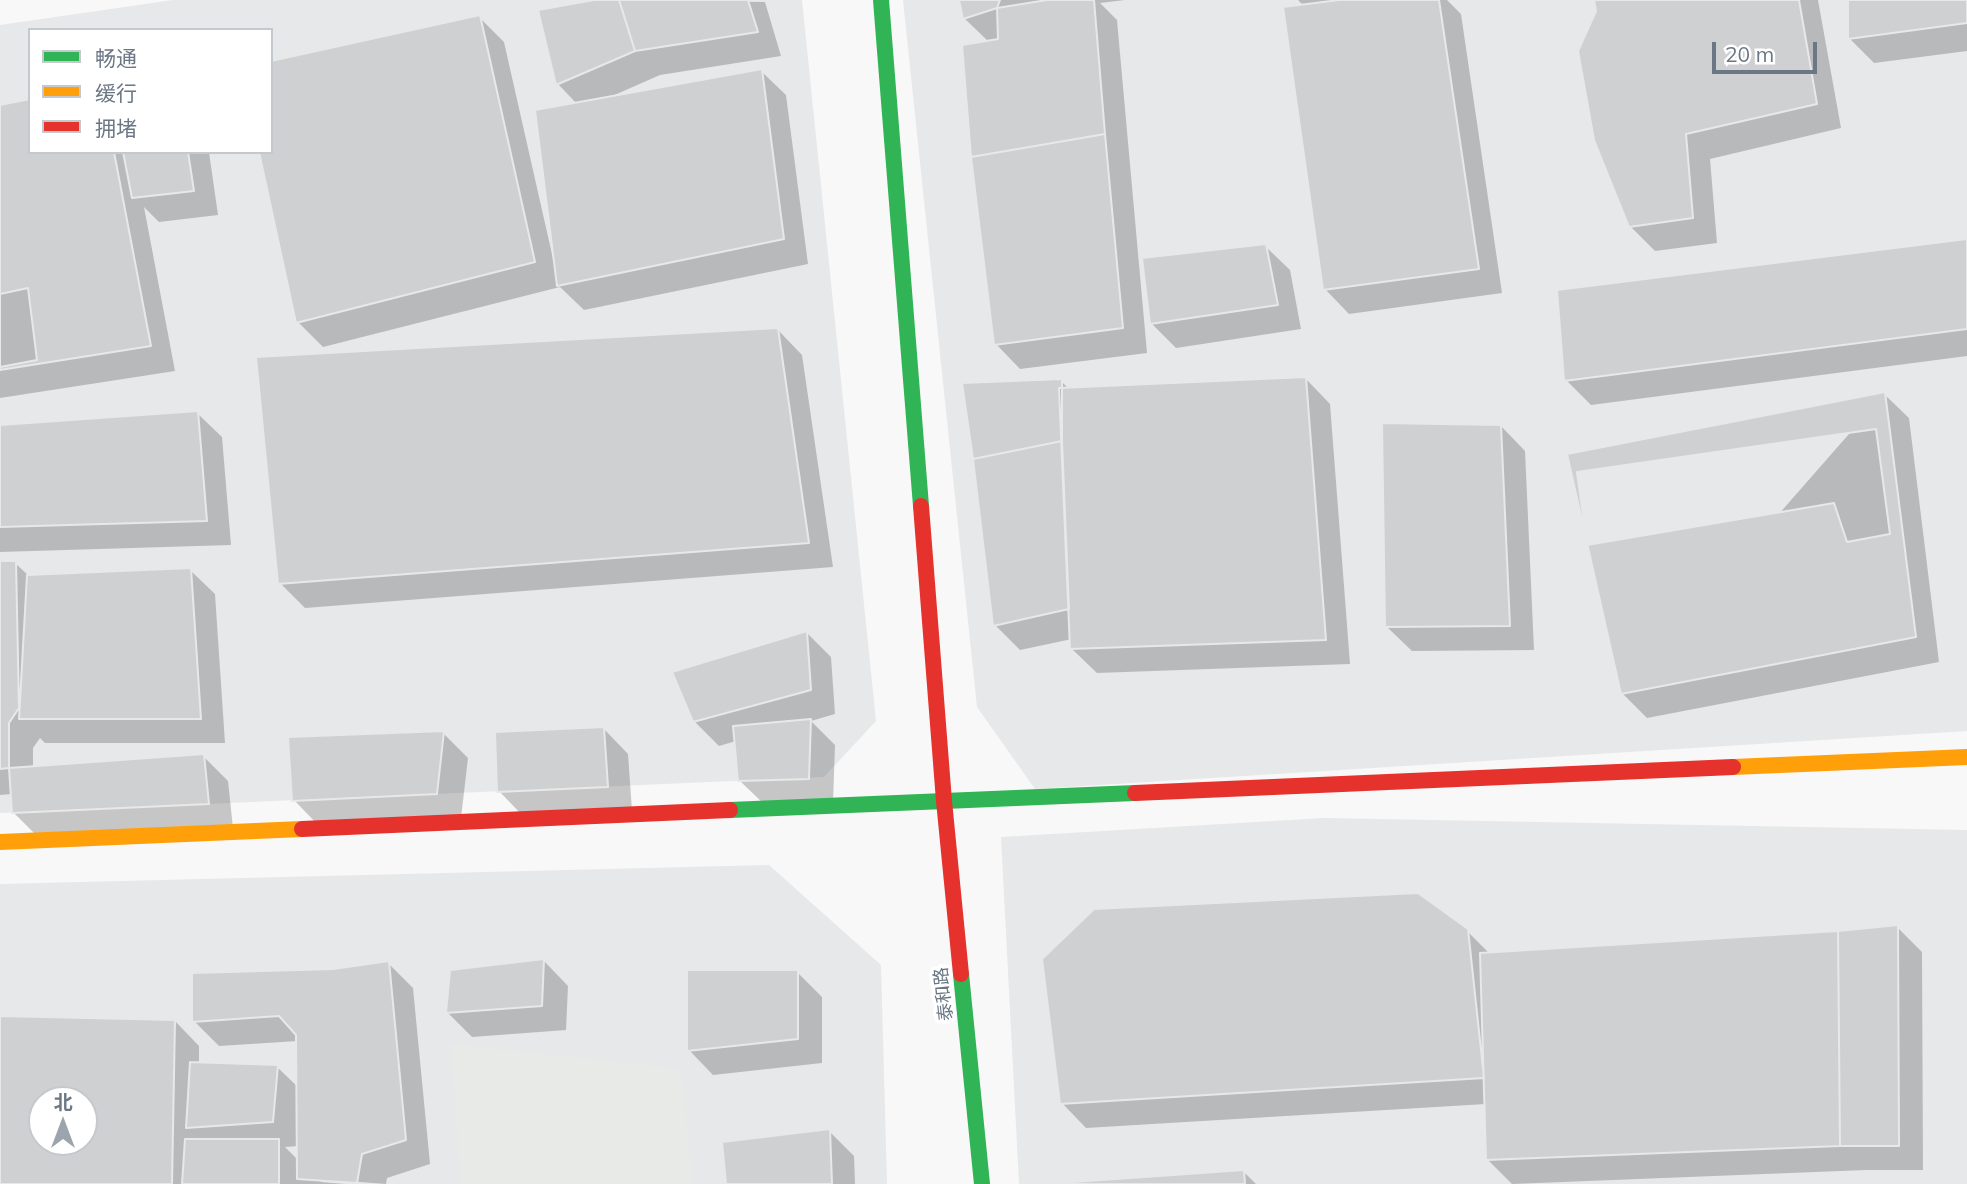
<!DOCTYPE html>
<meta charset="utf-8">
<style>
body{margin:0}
#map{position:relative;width:1967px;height:1184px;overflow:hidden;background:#f8f8f8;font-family:Mulish,"Noto Sans SC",sans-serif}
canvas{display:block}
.legend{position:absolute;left:28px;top:28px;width:245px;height:126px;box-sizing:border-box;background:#fff;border:2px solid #c4c9ce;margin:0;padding:9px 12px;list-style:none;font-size:21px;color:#6b7785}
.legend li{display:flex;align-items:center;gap:14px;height:35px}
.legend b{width:35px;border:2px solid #c4c9ce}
.north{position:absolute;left:28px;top:1086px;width:70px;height:70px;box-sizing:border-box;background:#fff;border:2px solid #c4c9ce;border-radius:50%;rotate:0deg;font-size:19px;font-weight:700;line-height:28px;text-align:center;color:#6b7785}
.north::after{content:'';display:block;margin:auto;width:24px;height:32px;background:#9ca4ad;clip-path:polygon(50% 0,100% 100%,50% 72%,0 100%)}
.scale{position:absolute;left:1712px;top:42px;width:105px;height:32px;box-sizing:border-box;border:4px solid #6b7785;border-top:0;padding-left:9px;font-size:21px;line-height:24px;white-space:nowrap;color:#6b7785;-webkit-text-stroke:5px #fff;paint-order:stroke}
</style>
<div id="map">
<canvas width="1967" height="1184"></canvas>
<ul class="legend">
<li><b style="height:9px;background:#30b455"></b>畅通</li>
<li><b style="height:9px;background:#ff9f0a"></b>缓行</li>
<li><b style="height:9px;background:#e5322d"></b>拥堵</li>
</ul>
<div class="north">北</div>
<div class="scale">20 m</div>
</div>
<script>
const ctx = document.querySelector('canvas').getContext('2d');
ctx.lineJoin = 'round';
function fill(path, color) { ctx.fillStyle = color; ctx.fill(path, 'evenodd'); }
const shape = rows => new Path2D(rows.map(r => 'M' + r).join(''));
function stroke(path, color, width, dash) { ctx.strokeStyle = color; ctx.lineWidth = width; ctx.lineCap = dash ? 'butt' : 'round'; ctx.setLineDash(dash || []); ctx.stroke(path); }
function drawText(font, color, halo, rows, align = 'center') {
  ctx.font = font + ' Mulish,"Noto Sans SC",sans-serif'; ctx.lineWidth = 7; ctx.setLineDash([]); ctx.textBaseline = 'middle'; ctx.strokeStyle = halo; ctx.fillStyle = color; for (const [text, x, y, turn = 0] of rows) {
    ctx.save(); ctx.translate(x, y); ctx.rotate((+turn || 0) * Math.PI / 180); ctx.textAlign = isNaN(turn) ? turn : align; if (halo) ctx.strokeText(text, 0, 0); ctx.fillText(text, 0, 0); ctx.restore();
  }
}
fill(shape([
 [173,0,802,0,876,721,824,777,0,813,0,25],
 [30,30,271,30,271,152,30,152],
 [903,0,1967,0,1967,731,1035,789,977,707],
 [1324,818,1967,830,1967,1184,1019,1184,1001,837],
 [769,865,881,965,887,1184,0,1184,0,884],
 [42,1100,84,1100,84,1142,42,1142]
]), '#e7e8e9');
fill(shape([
 [451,1044,681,1069,692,1184,461,1184]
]), '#e7eae6');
fill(shape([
 [606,0,765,2,781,56,660,75,610,97,761,71,786,95,808,264,584,310,560,287,323,347,298,322,271,152,479,17,504,42,554,263,556,263,577,104,558,84],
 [961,0,1125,0,1100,3,1117,20,1147,353,1020,369,996,344,989,42,964,18],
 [1298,0,1449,0,1447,0,1461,14,1502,293,1349,314,1325,289,1304,6],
 [1596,0,1818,0,1841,128,1710,159,1717,243,1655,251,1630,226],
 [1850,0,1967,0,1967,51,1874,63,1850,39],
 [0,107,30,152,209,152,218,215,159,222,144,207,175,371,0,398],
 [1967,241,1967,356,1591,405,1566,380],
 [1265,246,1290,270,1301,329,1176,348,1152,324],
 [778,330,802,355,833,567,305,608,280,583],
 [1306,379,1330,404,1350,664,1097,673,1072,649,1072,639,1020,650,995,625,1061,381,1069,389],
 [1884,394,1909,418,1939,662,1647,718,1622,693],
 [197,413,222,437,231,545,0,552,0,427],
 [1501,426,1525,451,1534,650,1412,651,1387,627],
 [0,563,15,563,29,576,190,570,215,594,225,743,45,743,40,738,33,748,33,768,203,756,228,781,233,828,38,837,13,812,12,794,0,795],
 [807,633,831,657,835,714,811,721,835,745,833,803,765,805,740,781,736,741,719,746,694,721],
 [604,729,628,754,632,811,523,816,499,791],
 [443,733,468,758,461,818,318,825,294,800],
 [1897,927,1922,952,1923,1170,1866,1170,1512,1184,1487,1159,1486,1104,1086,1128,1062,1103,1467,931,1490,954,1838,933],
 [544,961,568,986,566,1030,472,1037,448,1013],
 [388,963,413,988,430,1164,387,1178,386,1184,321,1179,321,1182,346,1184,0,1184,0,1018,175,1021,199,1046,199,1064,277,1067,299,1088,298,1041,219,1046,194,1021,333,971],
 [42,1100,84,1100,84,1142,42,1142],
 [299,1146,299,1161,285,1147],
 [797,972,822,997,822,1063,713,1075,689,1050],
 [829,1131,854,1156,855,1184,728,1184],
 [1243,1171,1256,1184,1069,1184]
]), '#0003');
const building = shape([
 [594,0,619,0,635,51,556,85,538,10,594,0],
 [619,0,748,0,758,32,635,51,619,0],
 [959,0,1000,0,997,8,963,19,959,0],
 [1047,0,1094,0,1105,134,971,157,962,45,998,39,997,8,1047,0],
 [1339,0,1439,0,1479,269,1323,290,1283,7,1339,0],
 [1594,0,1799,0,1817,104,1686,134,1693,218,1629,227,1594,140,1578,51,1596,11,1594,0],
 [1848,0,1967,0,1967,23,1848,39,1848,0],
 [480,15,535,262,296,323,259,152,271,152,271,61,480,15],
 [762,69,784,239,557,286,535,110,762,69],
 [30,99,30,152,114,152,151,346,0,370,0,105,30,99],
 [1105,134,1123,328,994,345,971,157,1105,134],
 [123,152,188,152,194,191,132,198,123,152],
 [1967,239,1967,329,1564,381,1557,290,1967,239],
 [1266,244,1278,305,1150,324,1142,258,1266,244],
 [28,288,37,360,0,367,0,294,28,288],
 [778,328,809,543,278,584,256,357,778,328],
 [1306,377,1326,640,1070,649,1059,388,1306,377],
 [1062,379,1062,441,973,459,962,383,1062,379],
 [1885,392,1916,637,1621,694,1567,454,1885,392],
 [198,411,207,521,0,527,0,425,198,411],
 [1382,423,1501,425,1510,626,1385,627,1382,423],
 [1876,429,1890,534,1847,542,1834,503,1587,545,1577,472,1876,429],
 [1062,441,1069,609,993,626,973,459,1062,441],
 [0,561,16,561,19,708,9,723,9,768,0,769,0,561],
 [191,568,201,719,19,719,27,575,191,568],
 [807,631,811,690,693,722,672,672,807,631],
 [811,719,809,779,738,781,733,726,811,719],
 [604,727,608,787,497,792,495,732,604,727],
 [444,731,437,794,292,801,288,737,444,731],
 [204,754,209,804,12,813,9,768,204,754],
 [1418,893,1468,929,1484,1078,1060,1104,1042,959,1094,909,1418,893],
 [1898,925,1899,1146,1840,1146,1838,931,1898,925],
 [1838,931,1840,1146,1486,1160,1480,953,1838,931],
 [544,959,542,1006,446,1013,450,970,544,959],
 [389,961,406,1140,362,1154,357,1183,297,1179,296,1035,279,1016,192,1022,192,973,333,969,389,961],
 [687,970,798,970,798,1039,687,1051,687,970],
 [0,1016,175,1020,172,1184,0,1184,0,1016],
 [42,1100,84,1100,84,1142,42,1142,42,1100],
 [190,1062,278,1065,273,1122,186,1128,190,1062],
 [830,1129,832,1184,726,1184,722,1142,830,1129],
 [185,1139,279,1139,279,1184,182,1184,185,1139],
 [1244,1170,1245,1184,1045,1184,1244,1170]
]);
fill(building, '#cfd0d1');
stroke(building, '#e8e8e8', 2);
stroke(shape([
 [881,0,921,506],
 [730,810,1135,793],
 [961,974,982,1184]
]), '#30b455', 16);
stroke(shape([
 [1733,767,1967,757],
 [0,842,302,829]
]), '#ff9f0a', 16);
stroke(shape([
 [921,506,944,801,961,974],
 [1135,793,1733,767],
 [302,829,730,810]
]), '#e5322d', 16);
drawText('18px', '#6b7785', '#fff', [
 ["泰和路",944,994,-96]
]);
</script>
